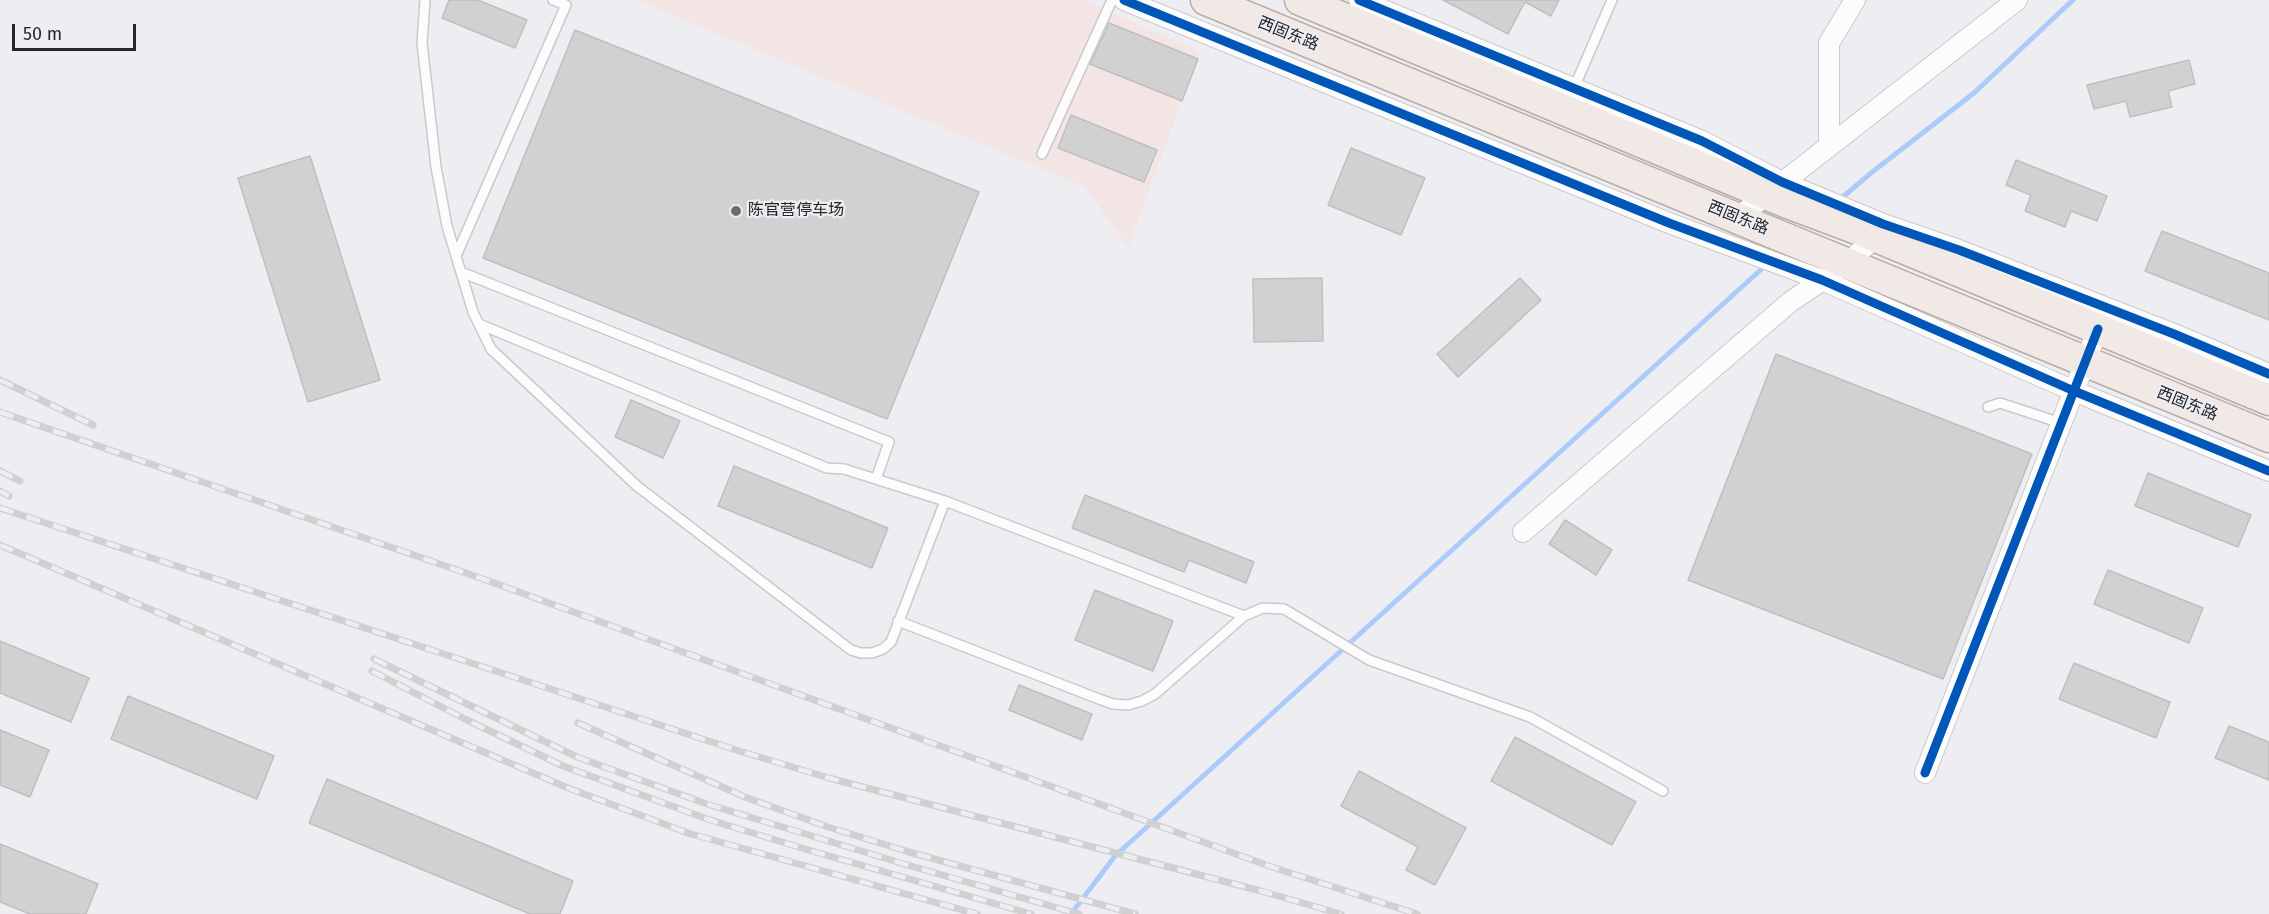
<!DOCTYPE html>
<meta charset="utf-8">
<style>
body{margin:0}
#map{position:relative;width:2269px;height:914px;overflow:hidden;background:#eeeef2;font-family:"Fira Sans",sans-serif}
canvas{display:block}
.scale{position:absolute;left:12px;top:24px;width:124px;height:27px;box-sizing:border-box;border:3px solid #272729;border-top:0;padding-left:8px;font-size:18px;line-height:21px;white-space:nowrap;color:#272729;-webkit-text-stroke:4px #ededf3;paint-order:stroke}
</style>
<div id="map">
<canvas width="2269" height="914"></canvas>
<div class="scale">50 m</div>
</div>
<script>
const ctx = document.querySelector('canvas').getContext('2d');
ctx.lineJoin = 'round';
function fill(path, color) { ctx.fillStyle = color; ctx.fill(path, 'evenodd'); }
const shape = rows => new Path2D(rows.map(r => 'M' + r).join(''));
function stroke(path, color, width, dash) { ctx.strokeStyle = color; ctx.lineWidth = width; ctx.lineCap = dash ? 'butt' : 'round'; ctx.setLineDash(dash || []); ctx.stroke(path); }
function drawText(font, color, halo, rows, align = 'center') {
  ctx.font = font + ' "Fira Sans","Noto Sans SC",sans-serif'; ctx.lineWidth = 4.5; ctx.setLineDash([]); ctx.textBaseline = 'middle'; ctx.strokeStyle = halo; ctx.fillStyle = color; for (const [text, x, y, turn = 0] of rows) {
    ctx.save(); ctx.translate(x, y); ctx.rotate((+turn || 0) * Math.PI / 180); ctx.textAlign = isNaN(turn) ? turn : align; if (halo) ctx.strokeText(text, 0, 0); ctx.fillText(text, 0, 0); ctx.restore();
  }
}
fill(shape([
 [636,0,1084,0,1200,52,1128,247,1085,187]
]), '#f3e5e3');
stroke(shape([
 [1838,201,1871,173,1974,93,2073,0],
 [1071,914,1115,856,1766,265]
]), '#abccfa', 5);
const building = shape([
 [449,0,478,0,527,20,515,48,442,18,449,0],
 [1443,0,1559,0,1551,16,1525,2,1508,34,1443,0],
 [1109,23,1198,59,1182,101,1090,64,1109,23],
 [575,30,979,192,887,419,483,258,575,30],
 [2189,60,2195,84,2168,91,2172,107,2130,117,2126,101,2094,109,2087,85,2189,60],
 [1071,115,1157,150,1144,182,1058,148,1071,115],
 [1351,148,1425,178,1401,235,1328,205,1351,148],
 [310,156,380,380,308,402,238,178,310,156],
 [2016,160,2107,196,2097,221,2071,211,2065,227,2025,211,2031,195,2006,185,2016,160],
 [2162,231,2269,273,2269,320,2145,271,2162,231],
 [1322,278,1323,341,1254,342,1253,279,1322,278],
 [1520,278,1541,300,1458,377,1437,354,1520,278],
 [1776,354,2032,454,1943,679,1688,580,1776,354],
 [631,400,680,421,663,458,615,437,631,400],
 [734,466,888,528,872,568,718,506,734,466],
 [2148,473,2251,515,2238,547,2135,506,2148,473],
 [1085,495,1254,562,1246,583,1189,560,1184,572,1072,528,1085,495],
 [1565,520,1612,550,1596,575,1549,544,1565,520],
 [2108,570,2203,608,2189,643,2094,604,2108,570],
 [1095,590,1173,621,1153,671,1075,640,1095,590],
 [0,641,89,678,71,722,0,693,0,641],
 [2074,663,2170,702,2156,738,2059,699,2074,663],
 [1019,685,1092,714,1082,740,1009,710,1019,685],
 [128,696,274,756,257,799,111,739,128,696],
 [2229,726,2269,742,2269,780,2215,758,2229,726],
 [0,730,49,750,30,797,0,785,0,730],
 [1515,737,1636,802,1612,845,1491,781,1515,737],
 [1359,771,1466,828,1435,885,1406,870,1418,847,1341,806,1359,771],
 [327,779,573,881,560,914,530,914,309,823,327,779],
 [0,844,98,884,86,914,30,914,0,902,0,844]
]);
fill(building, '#d1d1d2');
stroke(building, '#c0bfc0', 1.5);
const lane = shape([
 [425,0,422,43,436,167,447,226,456,256],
 [553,0,566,5,456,256,473,312,491,349,637,486,851,650,861,653,872,653,883,649,891,642,945,501,1244,616],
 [1574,88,1612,0],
 [1042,154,1112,0],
 [461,272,889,442,876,479],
 [479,324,827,468,844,469,945,501],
 [1988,407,2000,403,2061,423],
 [898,621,1099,699,1113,704,1128,705,1142,701,1155,694,1244,616,1263,608,1284,609,1369,660,1530,717,1663,791]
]);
const street = shape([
 [1124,0,1669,223,1822,280,2074,391,2269,471],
 [1359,0,1702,141,1782,182,1883,224,1959,250,2174,334,2269,374],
 [1829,146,1829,43,1855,0],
 [1737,218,2017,0],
 [1523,532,1790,302,1848,263,1875,237],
 [1925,773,2098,329]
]);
const primary = shape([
 [1206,0,2269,437],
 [1300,0,1785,202,1857,229,2269,400]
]);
stroke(lane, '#cacacc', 12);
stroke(street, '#cacacc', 22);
stroke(primary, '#baaba7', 33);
stroke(lane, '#fcfcfd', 9);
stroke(street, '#fcfcfd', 20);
stroke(primary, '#f1e9e6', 30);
const rail = shape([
 [0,380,93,425],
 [0,412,486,580,1269,866,1417,914],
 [0,471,20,481],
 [0,491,9,496],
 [0,508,736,750,829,778,1261,891,1341,914],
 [0,545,568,788,688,833,977,914],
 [374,659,577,757,707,804,904,864,1079,914],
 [372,671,465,719,563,766,707,819,805,849,1031,914],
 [578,723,745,797,828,827,909,852,1135,914]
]);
stroke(rail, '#d0d0d1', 7);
stroke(rail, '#ededf3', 4.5, [14]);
stroke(shape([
 [1124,0,1669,223,1822,280,2074,391,2269,471],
 [1359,0,1702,141,1782,182,1883,224,1959,250,2174,334,2269,374],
 [1925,773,2098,329]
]), '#0057b8', 9);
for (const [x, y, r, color] of [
 [736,211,6,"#6d6d6f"]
]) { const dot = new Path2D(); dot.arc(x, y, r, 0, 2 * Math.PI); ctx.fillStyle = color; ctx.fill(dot); stroke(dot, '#ededf3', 2); }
drawText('16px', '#272729', '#ededf3', [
 ["西固东路",1288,34,22],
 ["西固东路",1738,218,22],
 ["西固东路",2187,404,22]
]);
drawText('16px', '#272729', '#ededf3', [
 ["陈官营停车场",748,211]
], 'left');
</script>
